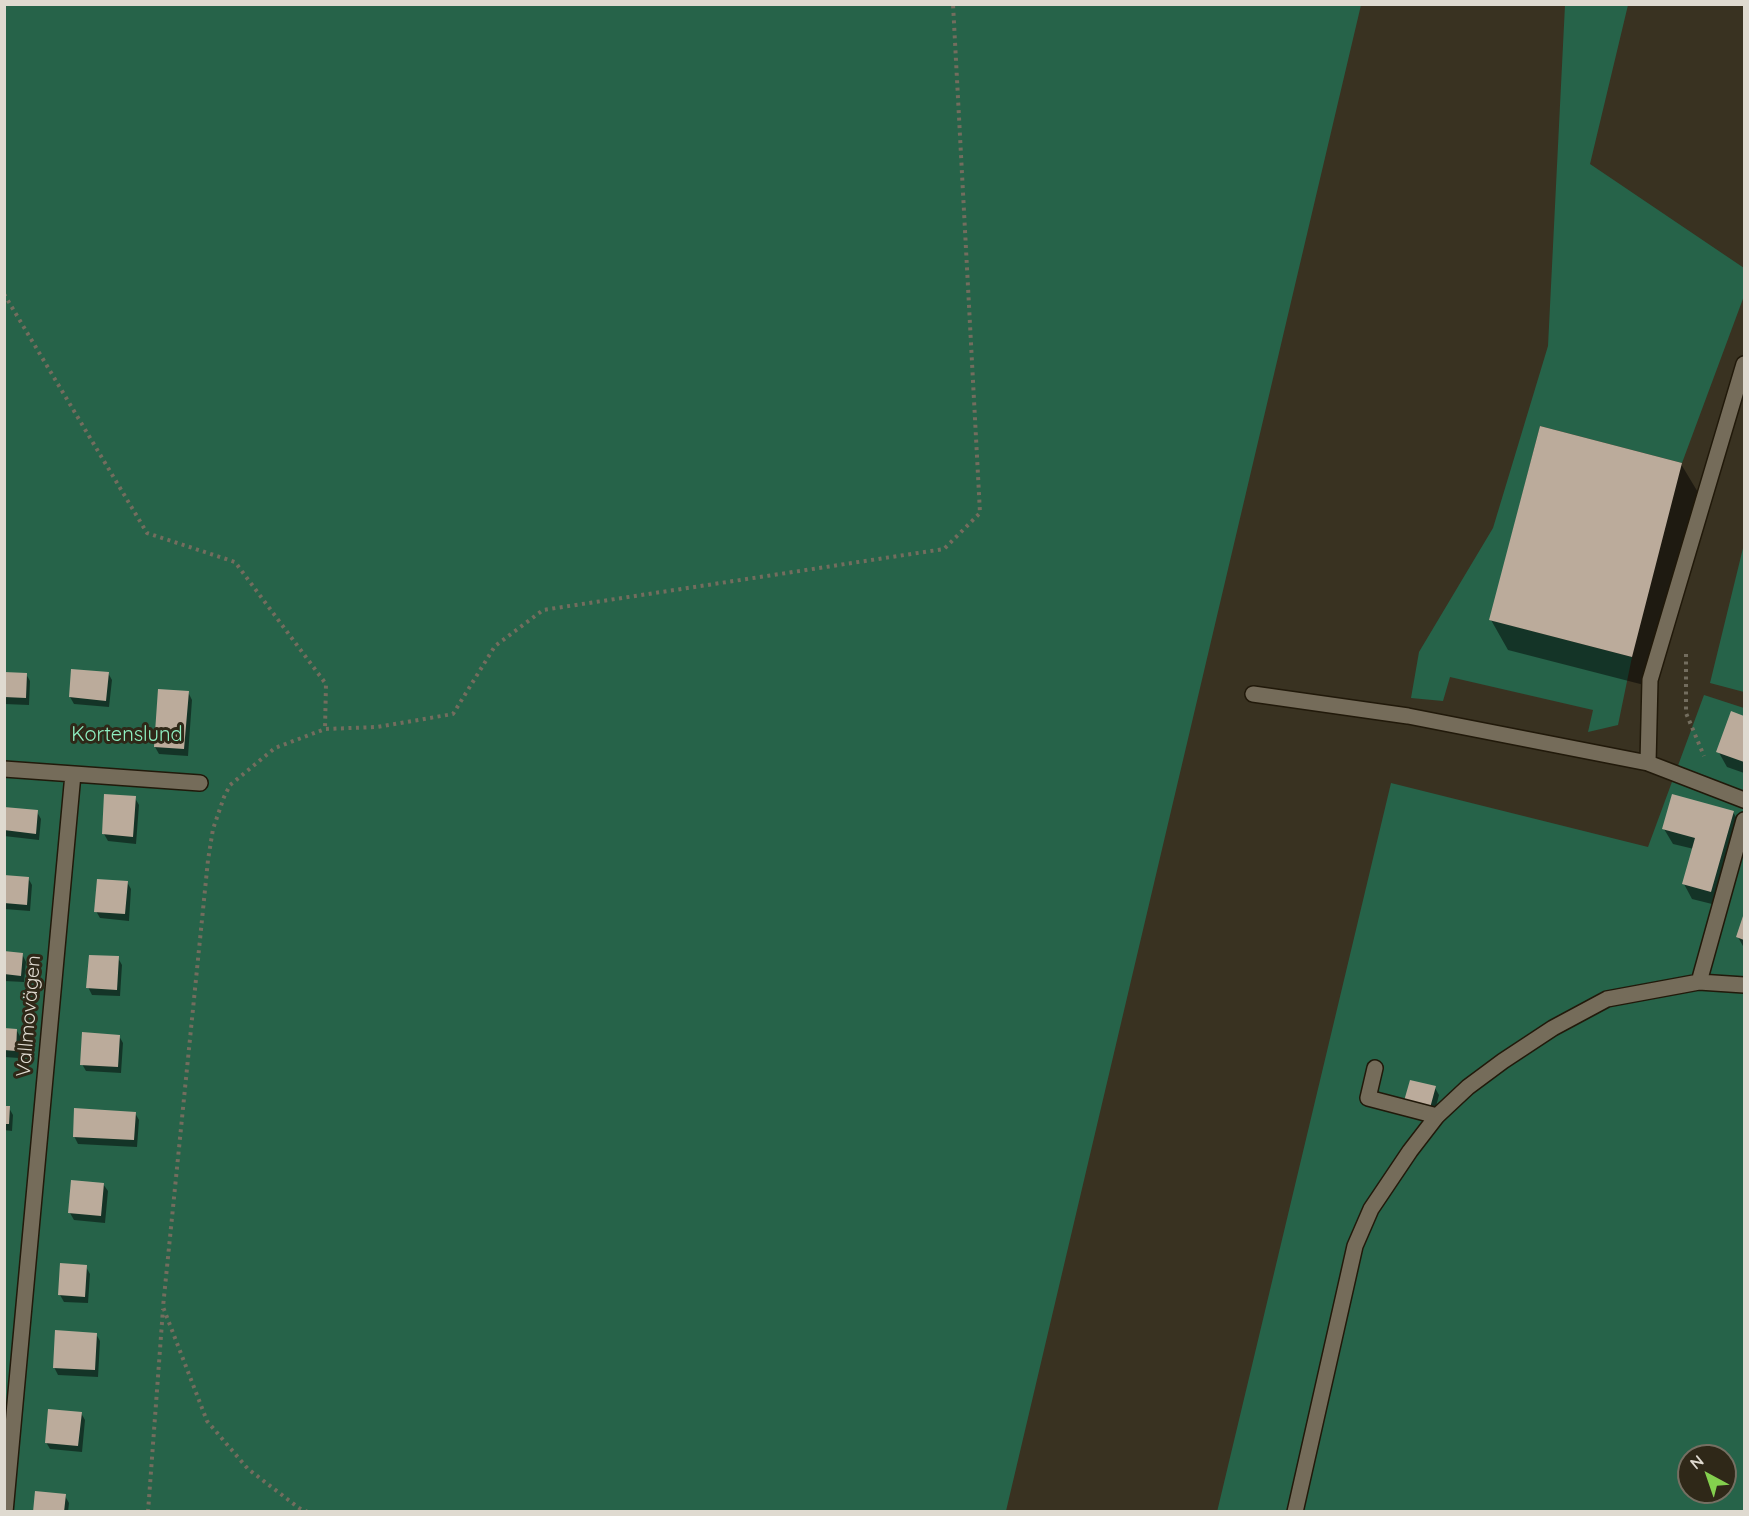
<!DOCTYPE html>
<meta charset="utf-8">
<style>
body{margin:0}
#map{position:relative;width:1749px;height:1516px;overflow:hidden;background:#393221;font-family:Quicksand,sans-serif}
canvas{display:block}
.frame{position:absolute;inset:0;border:6px solid #dfdad0;pointer-events:none}
.north{position:absolute;left:1677px;top:1444px;width:60px;height:60px;box-sizing:border-box;background:#2f2818;border:2px solid #756f62;border-radius:50%;rotate:320deg;font-size:16px;font-weight:700;line-height:24px;text-align:center;color:#dfdad0}
.north::after{content:'';display:block;margin:auto;width:21px;height:27px;background:#84d04e;clip-path:polygon(50% 0,100% 100%,50% 72%,0 100%)}
</style>
<div id="map">
<canvas width="1749" height="1516"></canvas>
<div class="frame"></div>
<div class="north">N</div>
</div>
<script>
const ctx = document.querySelector('canvas').getContext('2d');
ctx.lineJoin = 'round';
function fill(path, color) { ctx.fillStyle = color; ctx.fill(path, 'evenodd'); }
const shape = rows => new Path2D(rows.map(r => 'M' + r).join(''));
function stroke(path, color, width, dash) { ctx.strokeStyle = color; ctx.lineWidth = width; ctx.lineCap = dash ? 'butt' : 'round'; ctx.setLineDash(dash || []); ctx.stroke(path); }
function drawText(font, color, halo, rows, align = 'center') {
  ctx.font = font + ' Quicksand,sans-serif'; ctx.lineWidth = 6; ctx.setLineDash([]); ctx.textBaseline = 'middle'; ctx.strokeStyle = halo; ctx.fillStyle = color; for (const [text, x, y, turn = 0] of rows) {
    ctx.save(); ctx.translate(x, y); ctx.rotate((+turn || 0) * Math.PI / 180); ctx.textAlign = isNaN(turn) ? turn : align; if (halo) ctx.strokeText(text, 0, 0); ctx.fillText(text, 0, 0); ctx.restore();
  }
}
fill(shape([
 [5,5,1361,5,1006,1511,5,1512],
 [1565,5,1628,5,1590,164,1744,268,1744,296,1682,463,1540,426,1490,620,1632,657,1618,725,1588,732,1593,710,1450,677,1443,701,1411,698,1419,652,1493,528,1548,346],
 [1744,544,1744,692,1710,683],
 [1704,695,1744,708,1744,1511,1217,1512,1391,783,1648,847],
 [1689,1456,1725,1456,1725,1492,1689,1492]
]), '#266349');
fill(shape([
 [1681,464,1699,494,1648,686,1508,650,1491,620],
 [4,673,26,674,30,681,29,705,4,704],
 [108,673,112,680,109,707,74,704,70,697],
 [188,692,192,700,188,756,159,754,155,747],
 [1732,713,1744,718,1744,773,1727,767,1718,751],
 [135,798,139,805,136,844,108,841,104,834],
 [4,809,37,812,41,819,39,840,4,836],
 [1733,812,1742,828,1720,906,1692,899,1684,884,1694,849,1673,844,1664,829],
 [4,877,28,878,32,885,30,911,4,909],
 [127,882,131,889,129,921,100,918,96,911],
 [1744,916,1744,948,1738,937],
 [4,953,22,954,26,962,24,982,4,981],
 [118,958,122,965,120,996,92,995,88,987],
 [4,1029,17,1031,21,1038,19,1058,4,1057],
 [119,1036,123,1043,121,1073,86,1071,82,1064],
 [1411,1081,1435,1088,1439,1095,1434,1114],
 [4,1107,9,1108,13,1115,12,1131,4,1130],
 [135,1113,139,1120,137,1147,78,1144,74,1136],
 [103,1184,108,1191,105,1223,74,1220,70,1213],
 [86,1267,90,1274,88,1303,64,1302,60,1295],
 [96,1334,100,1341,98,1377,58,1375,54,1367],
 [81,1413,85,1420,82,1452,50,1449,46,1442],
 [65,1496,69,1503,68,1512,34,1512]
]), '#0007');
fill(shape([
 [1540,426,1682,463,1632,657,1489,620],
 [71,669,109,672,106,701,69,697],
 [4,672,27,673,26,698,4,697],
 [158,689,189,691,184,749,154,747],
 [1731,711,1744,716,1744,762,1716,752],
 [104,794,136,796,133,837,102,834],
 [1672,794,1734,811,1711,892,1682,884,1695,838,1662,829],
 [4,807,38,810,36,834,4,830],
 [4,875,29,877,27,905,4,903],
 [97,879,128,881,125,914,94,912],
 [1744,913,1744,940,1736,937],
 [4,951,23,953,21,976,4,974],
 [89,955,119,956,117,990,86,988],
 [4,1028,17,1029,16,1051,4,1050],
 [82,1032,120,1035,118,1067,80,1065],
 [1410,1080,1436,1086,1430,1108,1404,1101],
 [4,1106,10,1106,9,1124,4,1124],
 [74,1108,136,1112,134,1140,73,1137],
 [71,1180,104,1183,101,1216,68,1213],
 [60,1263,87,1265,85,1297,58,1295],
 [55,1330,97,1333,95,1370,53,1368],
 [48,1409,82,1412,78,1446,45,1443],
 [35,1491,66,1494,64,1512,33,1512]
]), '#bbab9b');
const minor = shape([
 [1744,364,1650,680,1648,763,1744,800],
 [1253,694,1408,716,1648,763],
 [4,769,200,783],
 [1699,982,1744,820],
 [1375,1068,1368,1098,1437,1116],
 [5,1512,73,774],
 [1295,1512,1355,1246,1371,1209,1410,1151,1437,1116,1468,1087,1503,1061,1553,1028,1607,999,1699,982,1744,985]
]);
stroke(minor, '#21190a', 18);
stroke(shape([
 [4,294,147,533,235,562,326,684,325,729],
 [1686,654,1686,713,1704,756],
 [148,1512,163,1309],
 [308,1512,299,1508,248,1469,207,1421,163,1307,208,860,213,829,224,797,230,785,275,748,325,729,377,727,453,714,495,646,543,610,944,549,980,513,953,4]
]), '#736d5e', 4, [3, 4.5]);
stroke(minor, '#756c5a', 15);
drawText('20px', '#8ff0c2', '#2f2818', [
 ["Kortenslund",127,735]
]);
drawText('20px', '#dfdad0', '#2f2818', [
 ["Vallmovägen",29,1016,-85]
]);
</script>
